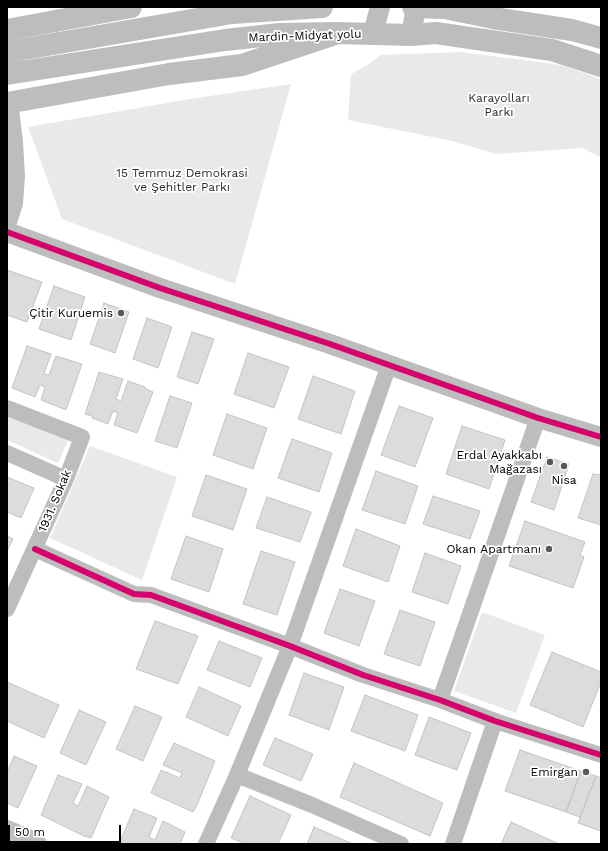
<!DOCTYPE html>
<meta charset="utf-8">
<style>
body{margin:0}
#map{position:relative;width:608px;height:851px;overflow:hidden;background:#fff;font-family:"Work Sans",sans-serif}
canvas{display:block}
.frame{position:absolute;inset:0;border:8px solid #000;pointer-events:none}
.scale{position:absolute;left:8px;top:825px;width:113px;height:18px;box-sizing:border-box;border:2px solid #000;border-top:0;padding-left:5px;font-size:12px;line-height:14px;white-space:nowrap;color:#000;-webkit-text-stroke:3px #fff;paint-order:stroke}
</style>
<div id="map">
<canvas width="608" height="851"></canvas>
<div class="frame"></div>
<div class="scale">50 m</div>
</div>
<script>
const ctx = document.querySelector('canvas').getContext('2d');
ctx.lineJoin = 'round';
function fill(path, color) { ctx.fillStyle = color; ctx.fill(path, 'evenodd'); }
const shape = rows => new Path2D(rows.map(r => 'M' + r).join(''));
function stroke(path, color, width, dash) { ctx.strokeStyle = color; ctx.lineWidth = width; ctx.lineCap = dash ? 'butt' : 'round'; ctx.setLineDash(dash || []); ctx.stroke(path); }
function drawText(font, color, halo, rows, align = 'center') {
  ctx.font = font + ' "Work Sans",sans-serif'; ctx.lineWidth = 3.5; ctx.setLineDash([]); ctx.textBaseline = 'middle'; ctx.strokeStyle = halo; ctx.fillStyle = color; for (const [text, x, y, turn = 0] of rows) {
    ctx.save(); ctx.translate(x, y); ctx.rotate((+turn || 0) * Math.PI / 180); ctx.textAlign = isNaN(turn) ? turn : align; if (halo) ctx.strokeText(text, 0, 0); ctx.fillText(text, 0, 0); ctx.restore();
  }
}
fill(shape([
 [461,52,561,65,601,79,601,158,583,148,496,154,452,141,348,120,351,74,366,66,381,55],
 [291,84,235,284,62,219,28,127,190,99],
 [7,417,69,439,58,463,7,440],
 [90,446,177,477,142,580,50,538],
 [482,612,545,635,516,713,454,691]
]), '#e9e9e9');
const building = shape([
 [7,270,42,282,27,322,7,315,7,270],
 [54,286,85,297,71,340,39,329,54,286],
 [104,303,129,312,115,353,90,344,104,303],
 [147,318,172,327,158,368,133,359,147,318],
 [192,332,214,339,198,384,177,377,192,332],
 [27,346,51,354,44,374,49,375,56,356,82,364,66,410,41,400,45,387,40,385,35,397,12,388,27,346],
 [248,353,289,367,274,408,234,394,248,353],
 [99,372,123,379,116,399,121,401,128,381,145,387,144,388,153,392,137,433,114,425,118,413,113,411,108,424,92,418,92,416,85,414,99,372],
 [313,376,355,391,341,434,298,419,313,376],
 [170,396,192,403,177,448,155,441,170,396],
 [399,406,433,418,415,467,381,455,399,406],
 [227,414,267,428,253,469,213,455,227,414],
 [462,426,505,440,489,489,446,474,462,426],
 [292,439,332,453,319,492,278,478,292,439],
 [547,457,569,464,554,510,531,502,547,457],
 [376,471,418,486,405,524,362,510,376,471],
 [593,474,601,475,601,525,578,518,593,474],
 [206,475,247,489,233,530,192,516,206,475],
 [7,477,34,488,21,518,7,512,7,477],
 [433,496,480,511,470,539,423,524,433,496],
 [267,497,311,512,311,513,300,542,256,528,267,497],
 [525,521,585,542,580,555,584,557,573,588,509,566,525,521],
 [356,529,400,546,388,582,343,566,356,529],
 [7,536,13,539,7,551,7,536],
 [186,536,223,549,209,592,171,579,186,536],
 [261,551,295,562,277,615,243,604,261,551],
 [425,553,461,566,448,604,412,592,425,553],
 [340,589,375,601,359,646,324,633,340,589],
 [400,610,435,622,420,666,384,654,400,610],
 [155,621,198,636,178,684,136,669,155,621],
 [219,641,262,658,250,687,207,670,219,641],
 [552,652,601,672,601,682,583,727,530,705,552,652],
 [304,673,344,687,329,730,289,715,304,673],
 [7,682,59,705,44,738,7,721,7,682],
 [199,687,241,706,228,736,186,717,199,687],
 [365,695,418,715,405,751,351,731,365,695],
 [135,706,162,717,143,761,116,749,135,706],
 [79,710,106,722,86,765,60,753,79,710],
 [429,717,471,733,457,770,415,755,429,717],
 [275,738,313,754,301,781,263,765,275,738],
 [174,743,215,761,197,805,193,812,151,793,161,770,180,778,182,773,163,765,174,743],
 [520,750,581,771,566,812,505,791,520,750],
 [14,756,37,766,18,808,7,803,7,772,14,756],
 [354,763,443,803,430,836,340,797,354,763],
 [581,771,596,776,580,817,566,812,581,771],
 [58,775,82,784,73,803,78,806,87,786,109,797,91,838,84,836,41,815,58,775],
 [596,776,601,778,601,831,578,823,596,776],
 [250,796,291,815,278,844,246,844,231,838,250,796],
 [134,809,157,818,149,837,155,840,163,821,185,832,180,844,119,844,134,809],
 [511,822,559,844,501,844,511,822],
 [314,827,353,844,307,844,314,827]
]);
fill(building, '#dcdcdc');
stroke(building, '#c4c4c4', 1);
stroke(shape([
 [7,408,82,437,66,479,7,609],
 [7,453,66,479],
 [35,549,134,594,151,595,290,646,363,675,440,700,495,721,601,755],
 [440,700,538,418],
 [237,775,312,805,401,844],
 [206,844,237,775,290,646,389,365],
 [453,844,495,721]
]), '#bdbdbd', 16);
stroke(shape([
 [373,33,380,7],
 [411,35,416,7],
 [7,222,13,203,15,176,13,142,8,102],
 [7,232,160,288,330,344,538,418,601,437]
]), '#bdbdbd', 20);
stroke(shape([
 [7,831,36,844]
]), '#c0c0c0', 22);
stroke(shape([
 [7,30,131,7],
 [7,103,169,74,242,65,332,35]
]), '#bdbdbd', 22);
stroke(shape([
 [413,7,445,8,493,18,572,30,601,38],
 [7,52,232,13,322,7],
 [7,74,225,40,280,34,337,33,411,35,436,33,552,50,601,66]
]), '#bdbdbd', 22);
stroke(shape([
 [7,232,160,288,330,344,538,418,601,437],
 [35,549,134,594,151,595,290,646,363,675,440,700,495,721,601,755]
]), '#d6006c', 6);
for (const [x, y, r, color] of [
 [121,313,4,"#595959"],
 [550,462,4,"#595959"],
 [564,466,4,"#595959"],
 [549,549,4,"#595959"],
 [586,772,4,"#595959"]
]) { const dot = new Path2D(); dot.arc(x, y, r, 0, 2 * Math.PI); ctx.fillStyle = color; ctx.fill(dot); stroke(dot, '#fff', 1.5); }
drawText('12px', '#000', '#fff', [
 ["Mardin-Midyat yolu",305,36,-2],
 ["1931. Sokak",55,501,-67]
]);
drawText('12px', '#2e2e2e', '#fff', [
 ["Karayolları",499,98],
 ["Parkı",499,112],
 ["15 Temmuz Demokrasi",182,173],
 ["ve Şehitler Parkı",182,187]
]);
drawText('12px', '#000', '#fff', [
 ["Çitir Kuruemis",113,313],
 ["Erdal Ayakkabı",542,455],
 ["Mağazası",542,469],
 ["Nisa",564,480,"center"],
 ["Okan Apartmanı",541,549],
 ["Emirgan",578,772]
], 'right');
</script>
